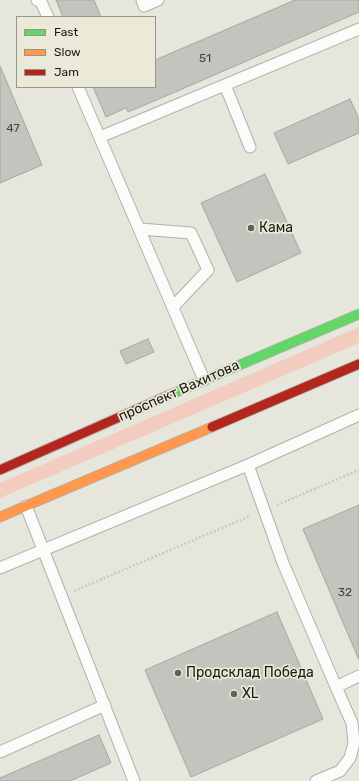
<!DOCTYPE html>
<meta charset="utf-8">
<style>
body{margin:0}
#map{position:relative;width:359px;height:781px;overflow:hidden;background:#e7e6dd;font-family:Rubik,sans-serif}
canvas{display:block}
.legend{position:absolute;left:16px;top:16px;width:140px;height:72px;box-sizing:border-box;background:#ebead9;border:1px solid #97968a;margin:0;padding:5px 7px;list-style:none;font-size:12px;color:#1a1913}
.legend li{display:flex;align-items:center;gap:8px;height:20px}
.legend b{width:20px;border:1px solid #97968a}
</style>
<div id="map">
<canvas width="359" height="781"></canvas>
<ul class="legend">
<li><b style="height:5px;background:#63d668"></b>Fast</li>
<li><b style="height:5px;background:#ff974d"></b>Slow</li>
<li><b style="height:5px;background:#b3261e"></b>Jam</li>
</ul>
</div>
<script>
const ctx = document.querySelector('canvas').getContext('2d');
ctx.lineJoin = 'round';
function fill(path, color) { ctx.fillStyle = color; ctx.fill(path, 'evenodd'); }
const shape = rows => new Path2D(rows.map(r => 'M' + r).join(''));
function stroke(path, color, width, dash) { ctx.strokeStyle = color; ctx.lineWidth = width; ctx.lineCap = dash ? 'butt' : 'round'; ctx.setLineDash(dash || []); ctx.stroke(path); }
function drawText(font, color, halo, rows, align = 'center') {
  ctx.font = font + ' Rubik,sans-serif'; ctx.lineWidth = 3.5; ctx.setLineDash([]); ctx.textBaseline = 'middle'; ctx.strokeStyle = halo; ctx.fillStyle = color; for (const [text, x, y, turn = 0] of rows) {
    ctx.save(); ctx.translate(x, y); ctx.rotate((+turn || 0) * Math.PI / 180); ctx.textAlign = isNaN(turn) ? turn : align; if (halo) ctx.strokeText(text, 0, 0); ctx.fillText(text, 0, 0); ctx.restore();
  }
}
fill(shape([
 [359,327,359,343,0,498,0,483]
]), '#f2cdbf');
const building = shape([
 [56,0,94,0,101,17,63,17,56,0],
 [295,0,359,0,359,12,166,96,128,112,126,108,106,117,93,87,155,87,155,60,295,0],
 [0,66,42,165,0,183,0,66],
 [350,99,359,119,359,133,288,164,274,133,350,99],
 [265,174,301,253,237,282,201,203,265,174],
 [148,339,154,352,126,364,120,351,148,339],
 [359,505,359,660,303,529,359,505],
 [277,612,323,719,191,777,145,670,277,612],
 [99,735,111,763,70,781,0,781,0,778,99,735]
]);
fill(building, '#c3c4be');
stroke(building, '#a6a7a0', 1);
const lane = shape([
 [37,0,41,2,48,17],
 [142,0,144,6,158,0],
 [225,85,250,147],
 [78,87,204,380],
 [100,137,359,29],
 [140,229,191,233,208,270,173,307],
 [248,465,283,563,336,687,359,676],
 [26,506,134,781],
 [0,568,248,465,359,415],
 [0,752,105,705],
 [316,781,340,771,350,758,354,743,352,723,336,687]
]);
const fast = shape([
 [167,396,359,314]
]);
const slow = shape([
 [0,517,212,427]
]);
const jam = shape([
 [212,427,359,364],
 [0,470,167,396]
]);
stroke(lane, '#b2b1aa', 13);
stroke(fast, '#b2b1aa', 11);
stroke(slow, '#b2b1aa', 11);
stroke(jam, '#b2b1aa', 11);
stroke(shape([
 [277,505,359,470],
 [74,591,250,516]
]), '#c8c8c6', 2.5, [2, 2]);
stroke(lane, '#fbfbfa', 11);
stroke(fast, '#63d668', 9);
stroke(slow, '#ff974d', 9);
stroke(jam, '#b3261e', 9);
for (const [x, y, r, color] of [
 [251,228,4,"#62615a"],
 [178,673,4,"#62615a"],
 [234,694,4,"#62615a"]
]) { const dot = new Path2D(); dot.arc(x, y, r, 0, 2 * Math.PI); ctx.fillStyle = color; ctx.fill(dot); stroke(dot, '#ebead9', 1.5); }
drawText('12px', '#44443e', null, [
 ["51",205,59],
 ["47",13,129],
 ["32",345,593]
]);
drawText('14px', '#1a1913', '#ebead9', [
 ["Кама",259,228],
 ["Продсклад Победа",186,673],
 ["XL",242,694]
], 'left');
drawText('14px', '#1a1913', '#ebead9', [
 ["проспект Вахитова",179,391,-24]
]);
</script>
